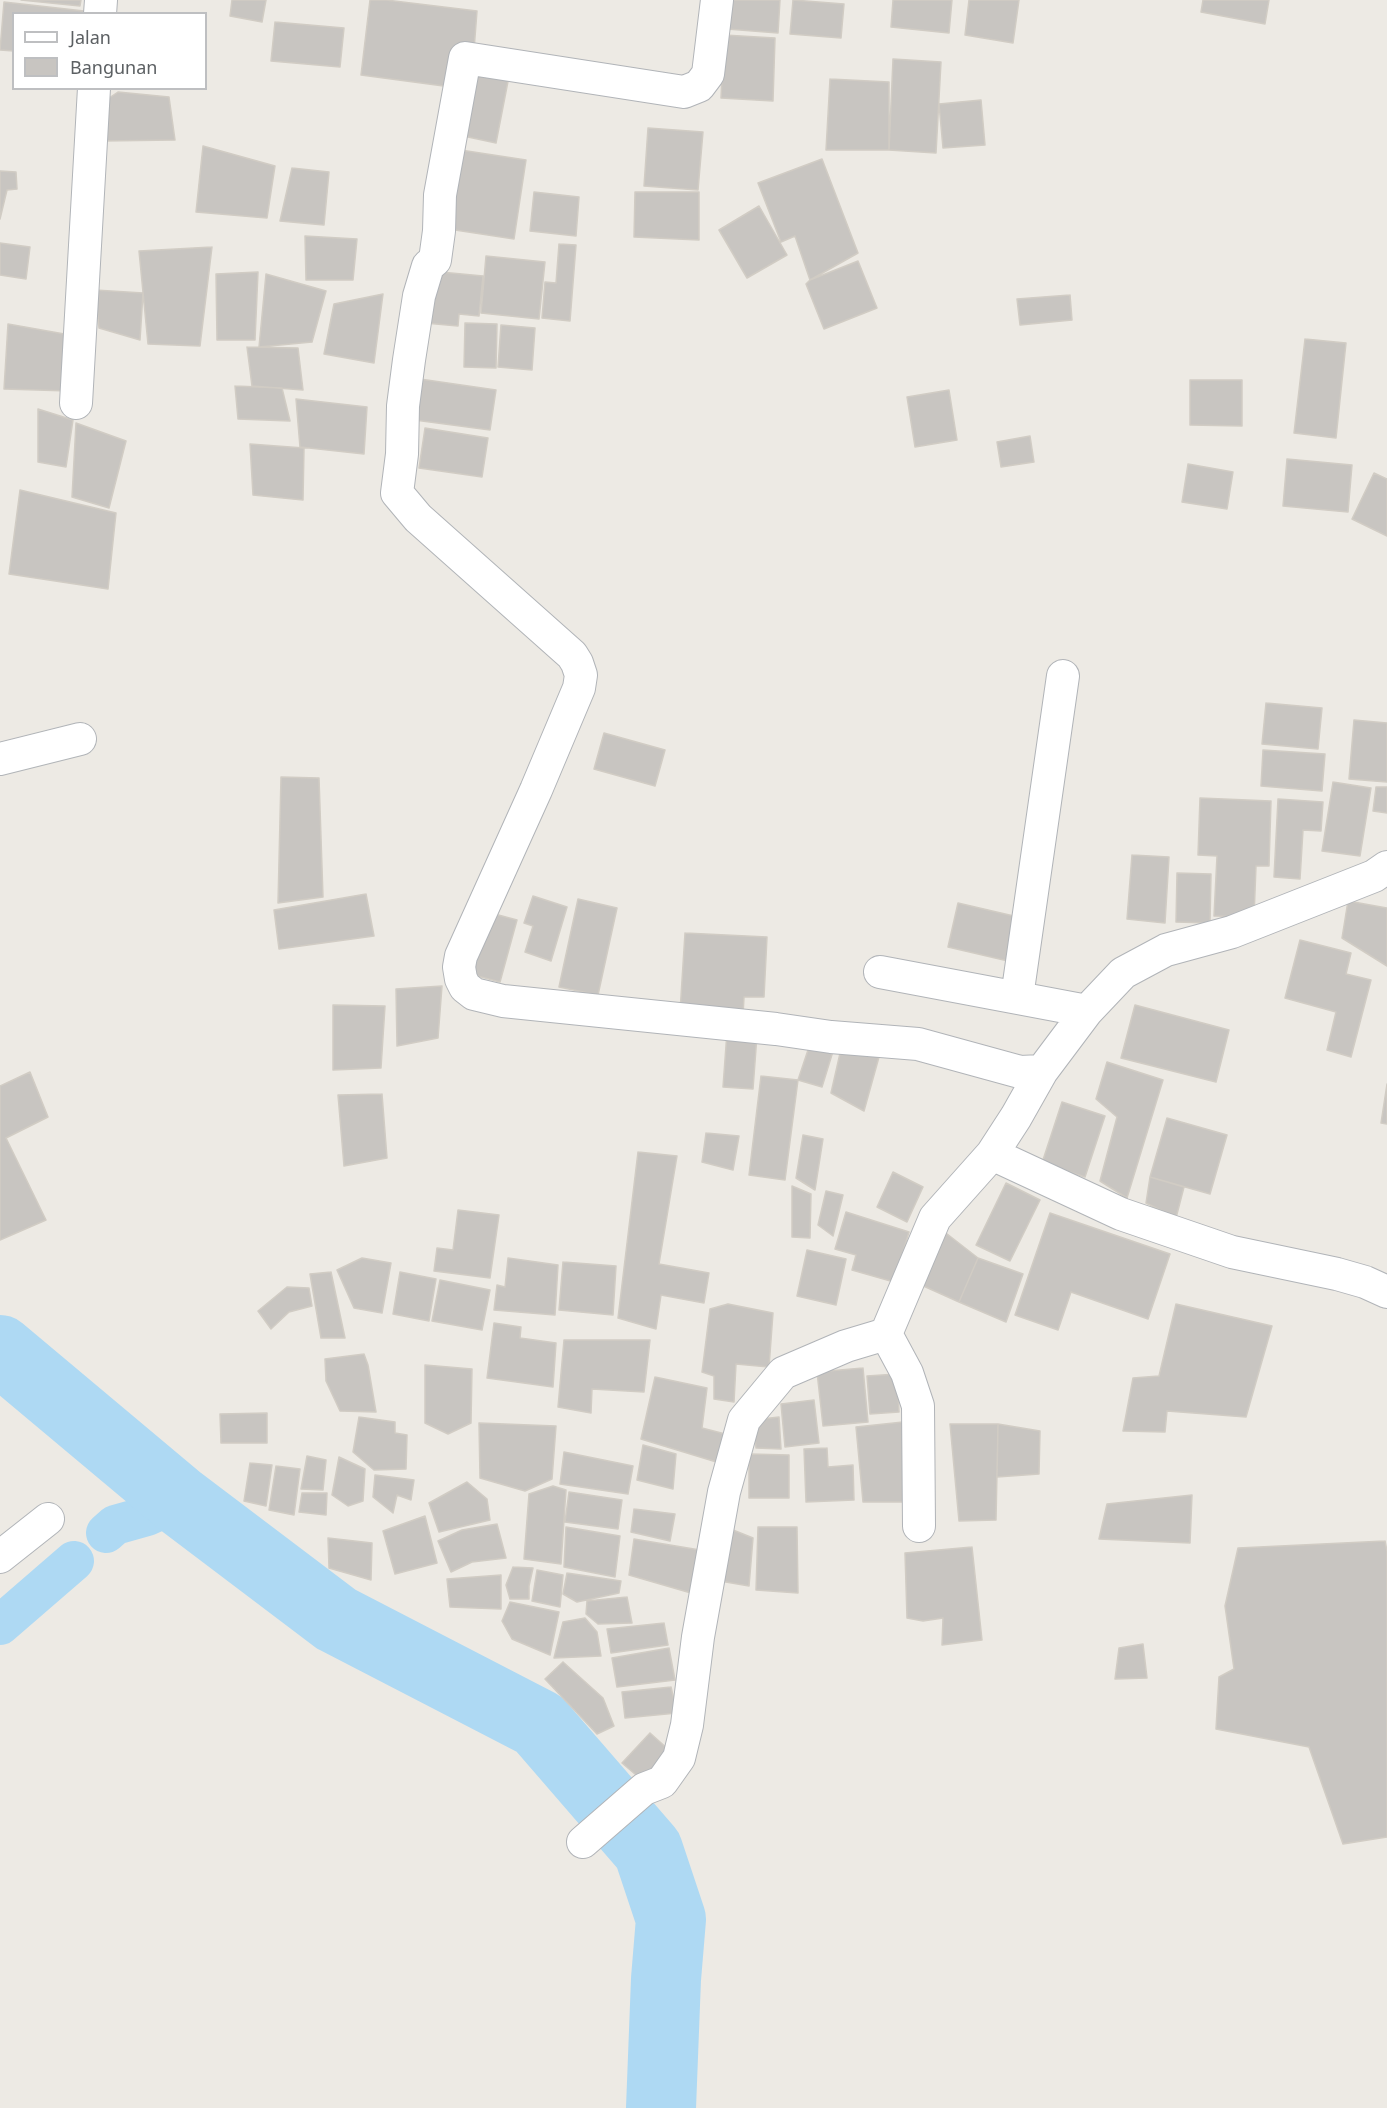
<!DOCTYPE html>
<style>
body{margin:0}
#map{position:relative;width:1387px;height:2108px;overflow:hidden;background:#edeae4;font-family:"Noto Sans",sans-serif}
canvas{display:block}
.legend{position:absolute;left:12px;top:12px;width:195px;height:78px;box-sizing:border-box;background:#fff;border:2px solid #bebfc1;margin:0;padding:8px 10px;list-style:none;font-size:18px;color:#5c6063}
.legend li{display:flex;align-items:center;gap:12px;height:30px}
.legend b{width:30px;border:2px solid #bebfc1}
</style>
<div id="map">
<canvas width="1387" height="2108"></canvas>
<ul class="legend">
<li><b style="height:8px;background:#fff"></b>Jalan</li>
<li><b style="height:16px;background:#c8c5c1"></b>Bangunan</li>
</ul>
</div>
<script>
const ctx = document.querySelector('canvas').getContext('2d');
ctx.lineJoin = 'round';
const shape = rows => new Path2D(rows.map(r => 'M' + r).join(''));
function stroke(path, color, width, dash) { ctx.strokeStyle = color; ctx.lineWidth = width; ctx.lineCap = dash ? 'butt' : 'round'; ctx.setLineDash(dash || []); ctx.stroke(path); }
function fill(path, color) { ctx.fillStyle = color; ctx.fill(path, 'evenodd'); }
stroke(shape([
 [106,1533,115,1525,147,1516,180,1501],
 [0,1625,74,1561]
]), '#aed9f3', 40);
stroke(shape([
 [0,1350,180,1501,336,1619,539,1724,648,1850,671,1919,666,1979,661,2108]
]), '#aed9f3', 70);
const building = shape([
 [21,0,81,0,80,6,21,0],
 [232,0,266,0,262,22,230,16,232,0],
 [370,0,386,0,477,11,474,50,451,87,361,75,370,0],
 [730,0,780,0,778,33,727,29,730,0],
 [793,0,844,4,841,38,790,34,793,0],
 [893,0,952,0,949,33,891,27,893,0],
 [969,0,1019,0,1013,43,965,35,969,0],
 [1203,0,1269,0,1265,24,1201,12,1203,0],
 [4,2,84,11,84,14,14,14,14,51,0,50,4,2],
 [275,22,344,28,340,67,271,61,275,22],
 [724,35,775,38,773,101,721,98,724,35],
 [893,59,941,62,936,153,889,150,893,59],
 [468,63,510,71,496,143,454,134,468,63],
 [830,79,889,82,889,150,826,150,830,79],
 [118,92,169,97,175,140,102,141,100,104,118,92],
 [981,100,985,145,943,148,939,104,981,100],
 [648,128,703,132,698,190,644,186,648,128],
 [203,146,275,166,267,218,196,212,203,146],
 [454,149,526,160,514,239,442,228,454,149],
 [822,159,858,253,810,280,795,236,781,242,758,183,822,159],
 [292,168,329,172,324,225,280,221,292,168],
 [0,171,16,172,17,189,7,190,0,219,0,171],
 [534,192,579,197,576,236,530,231,534,192],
 [635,192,699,192,699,240,634,237,635,192],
 [759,206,787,255,747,278,719,230,759,206],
 [305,236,357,239,353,280,306,280,305,236],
 [0,243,30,247,26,279,0,275,0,243],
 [559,244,576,245,570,321,542,318,545,282,556,283,559,244],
 [212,247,200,346,148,344,139,251,212,247],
 [486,256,545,262,539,319,481,313,486,256],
 [858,261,877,308,824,329,806,284,810,280,858,261],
 [430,271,483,276,479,316,459,314,458,326,425,323,430,271],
 [258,272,255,340,217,340,216,274,258,272],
 [266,274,326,291,312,342,259,347,266,274],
 [95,290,143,293,140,340,99,328,95,290],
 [383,294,374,363,324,354,334,304,383,294],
 [1070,295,1072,320,1020,325,1017,299,1070,295],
 [465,323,497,324,496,368,464,367,465,323],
 [8,324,70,335,69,391,4,389,8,324],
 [501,325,535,328,532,370,498,367,501,325],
 [1305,339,1346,343,1336,438,1294,433,1305,339],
 [247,347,298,348,303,390,252,386,247,347],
 [413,378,496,390,490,430,407,419,413,378],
 [1190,380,1242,380,1242,426,1190,425,1190,380],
 [235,386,282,388,290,421,238,419,235,386],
 [949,390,957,440,915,447,907,397,949,390],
 [296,399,367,407,364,454,300,447,296,399],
 [38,409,73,420,66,467,38,462,38,409],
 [76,423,126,441,109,508,72,497,76,423],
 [425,428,488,438,482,477,419,468,425,428],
 [1030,436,1034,462,1001,467,997,442,1030,436],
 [250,444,304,448,303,500,253,495,250,444],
 [1287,459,1352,465,1348,512,1283,506,1287,459],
 [1188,464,1233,472,1227,509,1182,502,1188,464],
 [1374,473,1387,479,1387,536,1352,519,1374,473],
 [20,490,116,513,108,589,9,574,20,490],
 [1266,703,1322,708,1318,749,1262,744,1266,703],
 [1354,720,1387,723,1387,782,1349,779,1354,720],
 [604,733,665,750,655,786,594,769,604,733],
 [1263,750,1325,754,1322,791,1261,786,1263,750],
 [281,777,319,778,323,897,278,903,281,777],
 [1333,782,1371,788,1360,856,1322,851,1333,782],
 [1376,787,1387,787,1387,813,1373,811,1376,787],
 [1200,798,1271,801,1269,866,1256,866,1254,917,1214,916,1217,856,1198,855,1200,798],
 [1278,799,1323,802,1321,831,1303,830,1300,879,1274,877,1278,799],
 [1132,855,1169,857,1165,923,1127,919,1132,855],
 [1177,873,1211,874,1210,923,1176,922,1177,873],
 [366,894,374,936,279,949,274,910,366,894],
 [533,896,567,907,551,961,525,952,533,926,524,923,533,896],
 [578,899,617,908,598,995,559,987,578,899],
 [1348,901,1387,908,1387,966,1342,938,1348,901],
 [958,903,1018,917,1008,961,948,947,958,903],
 [487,912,517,920,500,982,470,974,487,912],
 [685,933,767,937,764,997,744,997,743,1015,680,1012,685,933],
 [1300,940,1351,953,1346,974,1371,980,1351,1057,1327,1050,1336,1012,1285,998,1300,940],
 [442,986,438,1038,397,1046,396,989,442,986],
 [333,1005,385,1006,381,1068,333,1070,333,1005],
 [1135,1005,1229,1030,1216,1082,1121,1058,1135,1005],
 [727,1032,757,1035,753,1089,723,1087,727,1032],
 [811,1041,834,1048,822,1087,798,1080,811,1041],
 [841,1049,879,1057,864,1111,831,1093,841,1049],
 [1107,1062,1163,1080,1127,1198,1100,1181,1117,1117,1096,1099,1107,1062],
 [30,1072,48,1117,6,1138,46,1220,0,1240,0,1086,30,1072],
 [761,1076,798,1080,785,1180,749,1175,761,1076],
 [1387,1084,1387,1124,1381,1123,1387,1084],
 [382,1094,387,1158,344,1166,338,1095,382,1094],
 [1062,1102,1105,1116,1085,1177,1042,1163,1062,1102],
 [1167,1118,1227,1135,1210,1194,1150,1177,1167,1118],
 [706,1133,739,1136,733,1170,702,1162,706,1133],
 [803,1135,823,1139,815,1190,796,1178,803,1135],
 [638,1152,677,1156,659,1264,709,1273,704,1303,661,1295,656,1329,618,1318,638,1152],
 [893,1172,923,1187,907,1222,877,1207,893,1172],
 [1150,1177,1184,1187,1176,1218,1146,1203,1150,1177],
 [1006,1183,1040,1200,1010,1261,976,1245,1006,1183],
 [792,1186,811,1194,810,1238,792,1237,792,1186],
 [826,1191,843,1195,833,1236,818,1225,826,1191],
 [458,1210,499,1215,490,1278,434,1271,437,1248,453,1250,458,1210],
 [846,1212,909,1232,894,1282,852,1270,856,1255,835,1249,846,1212],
 [1050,1213,1170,1254,1148,1319,1071,1292,1058,1330,1015,1315,1050,1213],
 [942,1230,978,1258,959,1302,919,1284,942,1230],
 [807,1250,846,1259,836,1305,797,1296,807,1250],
 [362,1258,391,1263,382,1313,354,1308,337,1270,362,1258],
 [508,1258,558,1265,555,1315,494,1310,497,1285,505,1287,508,1258],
 [978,1258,1023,1274,1006,1322,959,1302,978,1258],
 [563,1262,616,1266,613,1315,559,1310,563,1262],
 [331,1272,345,1338,321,1338,310,1274,331,1272],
 [400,1272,436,1279,429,1321,393,1314,400,1272],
 [440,1280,490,1290,482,1330,432,1321,440,1280],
 [287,1287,309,1288,312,1306,289,1312,271,1329,258,1311,287,1287],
 [728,1304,773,1313,769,1367,736,1364,734,1402,714,1399,714,1376,702,1372,710,1309,728,1304],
 [1176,1304,1272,1326,1246,1417,1167,1411,1165,1432,1123,1431,1133,1378,1159,1376,1176,1304],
 [494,1323,521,1327,520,1338,556,1343,553,1387,487,1378,494,1323],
 [564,1340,650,1340,644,1392,592,1389,591,1413,558,1407,564,1340],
 [364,1354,368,1365,376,1412,340,1411,326,1381,325,1359,364,1354],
 [425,1365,472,1369,471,1423,448,1434,425,1423,425,1365],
 [863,1368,868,1422,823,1426,817,1372,863,1368],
 [897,1374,899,1412,870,1414,867,1376,897,1374],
 [655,1377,707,1388,702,1428,733,1436,723,1464,641,1439,655,1377],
 [814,1400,819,1443,785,1447,781,1404,814,1400],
 [267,1413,267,1443,221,1443,220,1414,267,1413],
 [359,1417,395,1422,395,1433,407,1435,406,1469,374,1470,353,1452,359,1417],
 [779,1417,781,1449,756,1448,753,1420,779,1417],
 [903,1422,908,1502,863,1502,856,1427,903,1422],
 [479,1423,556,1426,552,1479,525,1491,480,1478,479,1423],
 [950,1424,998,1424,996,1520,959,1521,950,1424],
 [998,1424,1040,1431,1039,1474,997,1477,998,1424],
 [643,1445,676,1454,673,1489,637,1480,643,1445],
 [827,1448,828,1467,853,1465,854,1500,806,1502,804,1449,827,1448],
 [564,1452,633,1466,628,1494,560,1484,564,1452],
 [749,1454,789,1455,789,1498,749,1498,749,1454],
 [307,1456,326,1460,323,1490,301,1489,307,1456],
 [339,1457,365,1469,363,1501,348,1506,332,1495,339,1457],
 [250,1463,272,1465,266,1506,244,1501,250,1463],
 [276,1466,300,1469,294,1515,269,1510,276,1466],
 [375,1475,414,1480,411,1500,397,1495,393,1513,373,1497,375,1475],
 [467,1482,487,1499,490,1520,439,1532,429,1503,467,1482],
 [553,1486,566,1490,561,1564,524,1559,529,1494,553,1486],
 [569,1492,622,1500,618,1529,565,1522,569,1492],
 [302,1493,327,1493,326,1515,299,1512,302,1493],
 [1192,1495,1190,1543,1099,1539,1107,1504,1192,1495],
 [634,1509,675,1514,670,1541,631,1532,634,1509],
 [425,1516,437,1563,395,1574,383,1531,425,1516],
 [497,1524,506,1558,472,1562,451,1572,438,1541,462,1530,497,1524],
 [566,1527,620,1536,615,1577,564,1567,566,1527],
 [758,1527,797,1527,798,1593,756,1590,758,1527],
 [728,1528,753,1538,749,1586,720,1581,728,1528],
 [328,1538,372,1543,371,1580,329,1568,328,1538],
 [634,1539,700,1550,691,1593,629,1575,634,1539],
 [1385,1541,1387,1551,1387,1837,1343,1844,1309,1747,1216,1729,1219,1677,1234,1669,1225,1606,1238,1548,1385,1541],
 [972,1547,982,1640,942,1645,943,1618,923,1621,907,1618,905,1553,972,1547],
 [513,1567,533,1568,529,1586,529,1599,510,1599,506,1585,513,1567],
 [537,1570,563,1575,560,1607,532,1601,537,1570],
 [567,1573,621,1581,619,1593,577,1602,563,1594,567,1573],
 [501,1575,501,1609,450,1607,447,1579,501,1575],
 [627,1597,632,1623,598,1624,586,1614,587,1601,627,1597],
 [510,1602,559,1612,550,1655,512,1639,502,1621,510,1602],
 [585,1618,597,1632,601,1656,554,1658,563,1622,585,1618],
 [664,1623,668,1645,611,1653,607,1629,664,1623],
 [1143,1644,1147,1678,1115,1679,1119,1648,1143,1644],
 [669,1648,675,1680,617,1687,612,1658,669,1648],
 [563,1662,603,1698,614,1726,597,1734,545,1679,563,1662],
 [671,1687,677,1713,625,1718,622,1692,671,1687],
 [650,1733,669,1750,642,1780,622,1763,650,1733]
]);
fill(building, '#c8c5c1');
stroke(building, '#d1ccc4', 1.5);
const street = shape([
 [717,0,708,74,699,86,684,92,465,58,440,195,439,231,435,260,428,266,419,296,409,360,403,406,402,454,397,493,418,518,572,655,577,663,581,675,579,688,536,790,461,956,459,967,461,979,465,987,474,994,503,1001,776,1029,831,1037,918,1044,1020,1072,1042,1071],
 [100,14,101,0],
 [76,403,94,88],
 [0,759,80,739],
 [880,972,1087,1011],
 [1017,997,1063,676],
 [992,1154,1121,1214,1232,1252,1337,1274,1365,1282,1387,1292],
 [919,1526,918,1406,907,1373,886,1334,935,1218,992,1154,1016,1117,1042,1071,1087,1011,1123,973,1166,950,1232,932,1374,876,1387,867],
 [0,1557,48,1519],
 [583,1842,644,1789,662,1782,679,1758,687,1725,698,1637,724,1492,744,1420,783,1373,846,1346,886,1334]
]);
stroke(street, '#b1b4b8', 34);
stroke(street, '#fff', 32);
</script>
